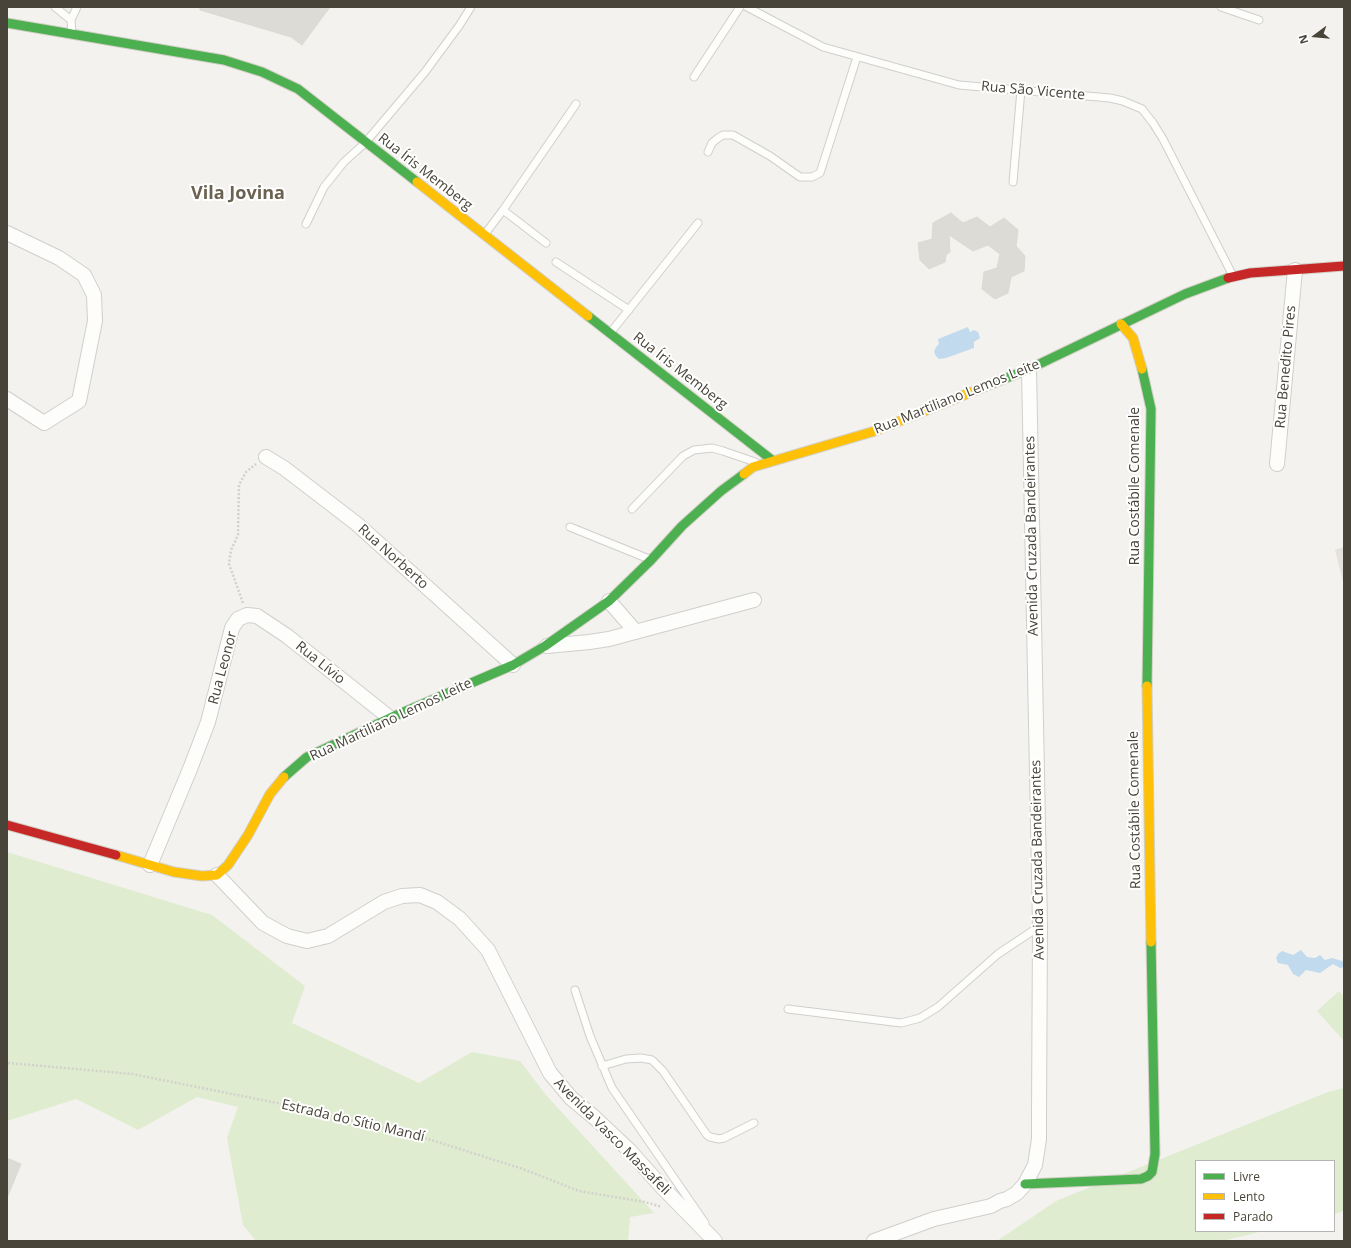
<!DOCTYPE html>
<meta charset="utf-8">
<style>
body{margin:0}
#map{position:relative;width:1351px;height:1248px;overflow:hidden;background:#f3f2ee;font-family:"Open Sans",sans-serif}
canvas{display:block}
.frame{position:absolute;inset:0;border:8px solid #494439;pointer-events:none}
.legend{position:absolute;left:1195px;top:1160px;width:140px;height:72px;box-sizing:border-box;background:#fff;border:1px solid #b6b4b0;margin:0;padding:5px 7px;list-style:none;font-size:12px;color:#494439}
.legend li{display:flex;align-items:center;gap:8px;height:20px}
.legend b{width:20px;border:1px solid #b6b4b0}
.north{position:absolute;left:1295px;top:16px;width:40px;height:40px;-webkit-text-stroke:3px #fff;paint-order:stroke;rotate:254deg;font-size:11px;font-weight:700;line-height:16px;text-align:center;color:#494439}
.north::after{content:'';display:block;margin:auto;width:14px;height:18px;background:#494439;clip-path:polygon(50% 0,100% 100%,50% 72%,0 100%)}
</style>
<div id="map">
<canvas width="1351" height="1248"></canvas>
<div class="frame"></div>
<ul class="legend">
<li><b style="height:5px;background:#4caf50"></b>Livre</li>
<li><b style="height:5px;background:#ffc107"></b>Lento</li>
<li><b style="height:5px;background:#c62828"></b>Parado</li>
</ul>
<div class="north">N</div>
</div>
<script>
const ctx = document.querySelector('canvas').getContext('2d');
ctx.lineJoin = 'round';
function fill(path, color) { ctx.fillStyle = color; ctx.fill(path, 'evenodd'); }
const shape = rows => new Path2D(rows.map(r => 'M' + r).join(''));
function stroke(path, color, width, dash) { ctx.strokeStyle = color; ctx.lineWidth = width; ctx.lineCap = dash ? 'butt' : 'round'; ctx.setLineDash(dash || []); ctx.stroke(path); }
function drawText(font, color, halo, rows, align = 'center') {
  ctx.font = font + ' "Open Sans",sans-serif'; ctx.lineWidth = 4; ctx.setLineDash([]); ctx.textBaseline = 'middle'; ctx.strokeStyle = halo; ctx.fillStyle = color; for (const [text, x, y, turn = 0] of rows) {
    ctx.save(); ctx.translate(x, y); ctx.rotate((+turn || 0) * Math.PI / 180); ctx.textAlign = isNaN(turn) ? turn : align; if (halo) ctx.strokeText(text, 0, 0); ctx.fillText(text, 0, 0); ctx.restore();
  }
}
fill(shape([
 [1344,547,1344,585,1335,550]
]), '#e5e2de');
fill(shape([
 [7,852,212,915,305,986,292,1023,419,1083,472,1052,520,1061,546,1095,654,1213,630,1217,628,1241,256,1241,243,1225,227,1138,238,1107,197,1097,138,1130,76,1099,7,1121],
 [1339,991,1344,997,1344,1041,1317,1011],
 [1344,1088,1344,1211,1334,1214,1334,1161,1196,1161,1196,1231,1263,1231,1222,1241,997,1241,1056,1201,1328,1092]
]), '#dfecd0');
fill(shape([
 [968,327,970,332,974,330,978,332,980,338,974,342,974,348,946,358,939,359,936,356,934,352,936,347,939,344,938,339],
 [1301,950,1307,957,1315,958,1320,955,1325,960,1332,958,1342,961,1344,962,1344,967,1340,968,1333,964,1320,973,1306,970,1299,977,1293,974,1288,965,1278,963,1276,958,1278,954,1282,951,1293,955]
]), '#c1daee');
const building = shape([
 [200,7,330,7,302,45,291,37,200,10,200,7],
 [951,213,963,223,977,217,990,227,1004,218,1018,230,1016,246,1025,256,1024,271,1011,277,1008,293,995,299,982,289,984,272,997,268,1000,254,988,245,973,251,949,235,950,252,946,255,945,262,929,269,920,260,918,243,932,239,933,223,951,213],
 [7,1158,21,1164,7,1198,7,1158]
]);
fill(building, '#dcdbd6');
stroke(building, '#dbd9d4', 1);
const lane = shape([
 [55,7,71,20,72,33],
 [747,7,823,47,959,85,1110,98,1123,101,1142,109,1153,123,1163,139,1233,276],
 [1221,7,1259,20],
 [71,20,77,7],
 [694,77,740,7],
 [708,152,712,143,718,138,723,135,733,135,770,156,800,177,812,177,820,173,857,57],
 [1013,182,1021,90],
 [503,210,546,243],
 [306,224,324,187,344,162,365,143,425,72,459,26,471,7],
 [485,234,503,210,576,104],
 [556,262,629,310],
 [611,332,698,223],
 [632,509,683,456,694,450,712,448,723,451,755,462],
 [570,527,649,559],
 [575,990,590,1036,612,1088,705,1223],
 [788,1009,901,1023,920,1018,938,1007,998,954,1040,926],
 [602,1066,626,1059,641,1058,652,1060,663,1071,707,1135,710,1137,719,1139,724,1138,754,1123]
]);
const street = shape([
 [7,233,59,258,84,275,94,295,95,321,79,401,44,423,7,399],
 [266,457,284,468,357,524,513,665],
 [1277,464,1295,270],
 [609,601,636,632],
 [547,646,589,642,609,639,754,600],
 [150,865,190,769,208,722,232,628,238,619,247,615,257,616,287,636,390,718],
 [217,875,263,923,287,936,307,941,328,936,384,902,402,896,420,895,437,902,460,919,488,950,550,1073,571,1098,595,1118,629,1150,662,1187,715,1241],
 [874,1241,934,1219,991,1206,1000,1201,1007,1199,1017,1193,1025,1184,1035,1165,1039,1139,1039,1114,1040,926,1029,369]
]);
const fast = shape([
 [7,23,224,60,262,72,298,89,417,182],
 [588,316,772,460],
 [1142,369,1151,409,1147,686],
 [979,389,1029,369,1185,294,1228,278],
 [284,777,307,757,390,718,513,665,545,646,609,601,651,560,682,526,721,491,744,474],
 [1025,1184,1141,1179,1148,1176,1152,1172,1155,1154,1151,942]
]);
const slow = shape([
 [417,182,588,316],
 [1121,324,1133,338,1142,369],
 [744,474,753,467,875,431,979,389],
 [1147,686,1151,942],
 [116,855,174,872,202,876,217,875,228,865,248,835,270,794,284,777]
]);
const jam = shape([
 [1228,278,1250,273,1344,266],
 [7,825,116,855]
]);
stroke(lane, '#d1cfcb', 9);
stroke(street, '#d1cfcb', 16);
stroke(fast, '#d2cfc5', 11);
stroke(slow, '#d2cfc5', 11);
stroke(jam, '#d2cfc5', 11);
stroke(shape([
 [243,603,229,564,231,550,238,535,239,485,246,472,256,464],
 [8,1063,132,1074,277,1103,425,1138,523,1169,579,1191,645,1202,662,1207]
]), '#d3d1cc', 2.5, [2, 2]);
stroke(lane, '#fdfdfc', 7);
stroke(street, '#fdfdfc', 14);
stroke(fast, '#4caf50', 9);
stroke(slow, '#ffc107', 9);
stroke(jam, '#c62828', 9);
drawText('14px', '#494439', '#fff', [
 ["Rua São Vicente",1033,91,5],
 ["Rua Íris Memberg",425,172,38],
 ["Rua Benedito Pires",1286,367,-85],
 ["Rua Íris Memberg",680,371,38],
 ["Rua Martiliano Lemos Leite",957,397,-22],
 ["Rua Costábile Comenale",1135,486,-90],
 ["Avenida Cruzada Bandeirantes",1032,536,-91],
 ["Rua Norberto",393,557,42],
 ["Rua Lívio",320,663,39],
 ["Rua Leonor",223,668,-75],
 ["Rua Martiliano Lemos Leite",391,720,-25],
 ["Rua Costábile Comenale",1135,810,-91],
 ["Avenida Cruzada Bandeirantes",1038,860,-91],
 ["Estrada do Sítio Mandí",353,1121,13],
 ["Avenida Vasco Massafeli",612,1137,45]
]);
drawText('bold 18px', '#6b6251', '#fff', [
 ["Vila Jovina",238,194]
]);
</script>
